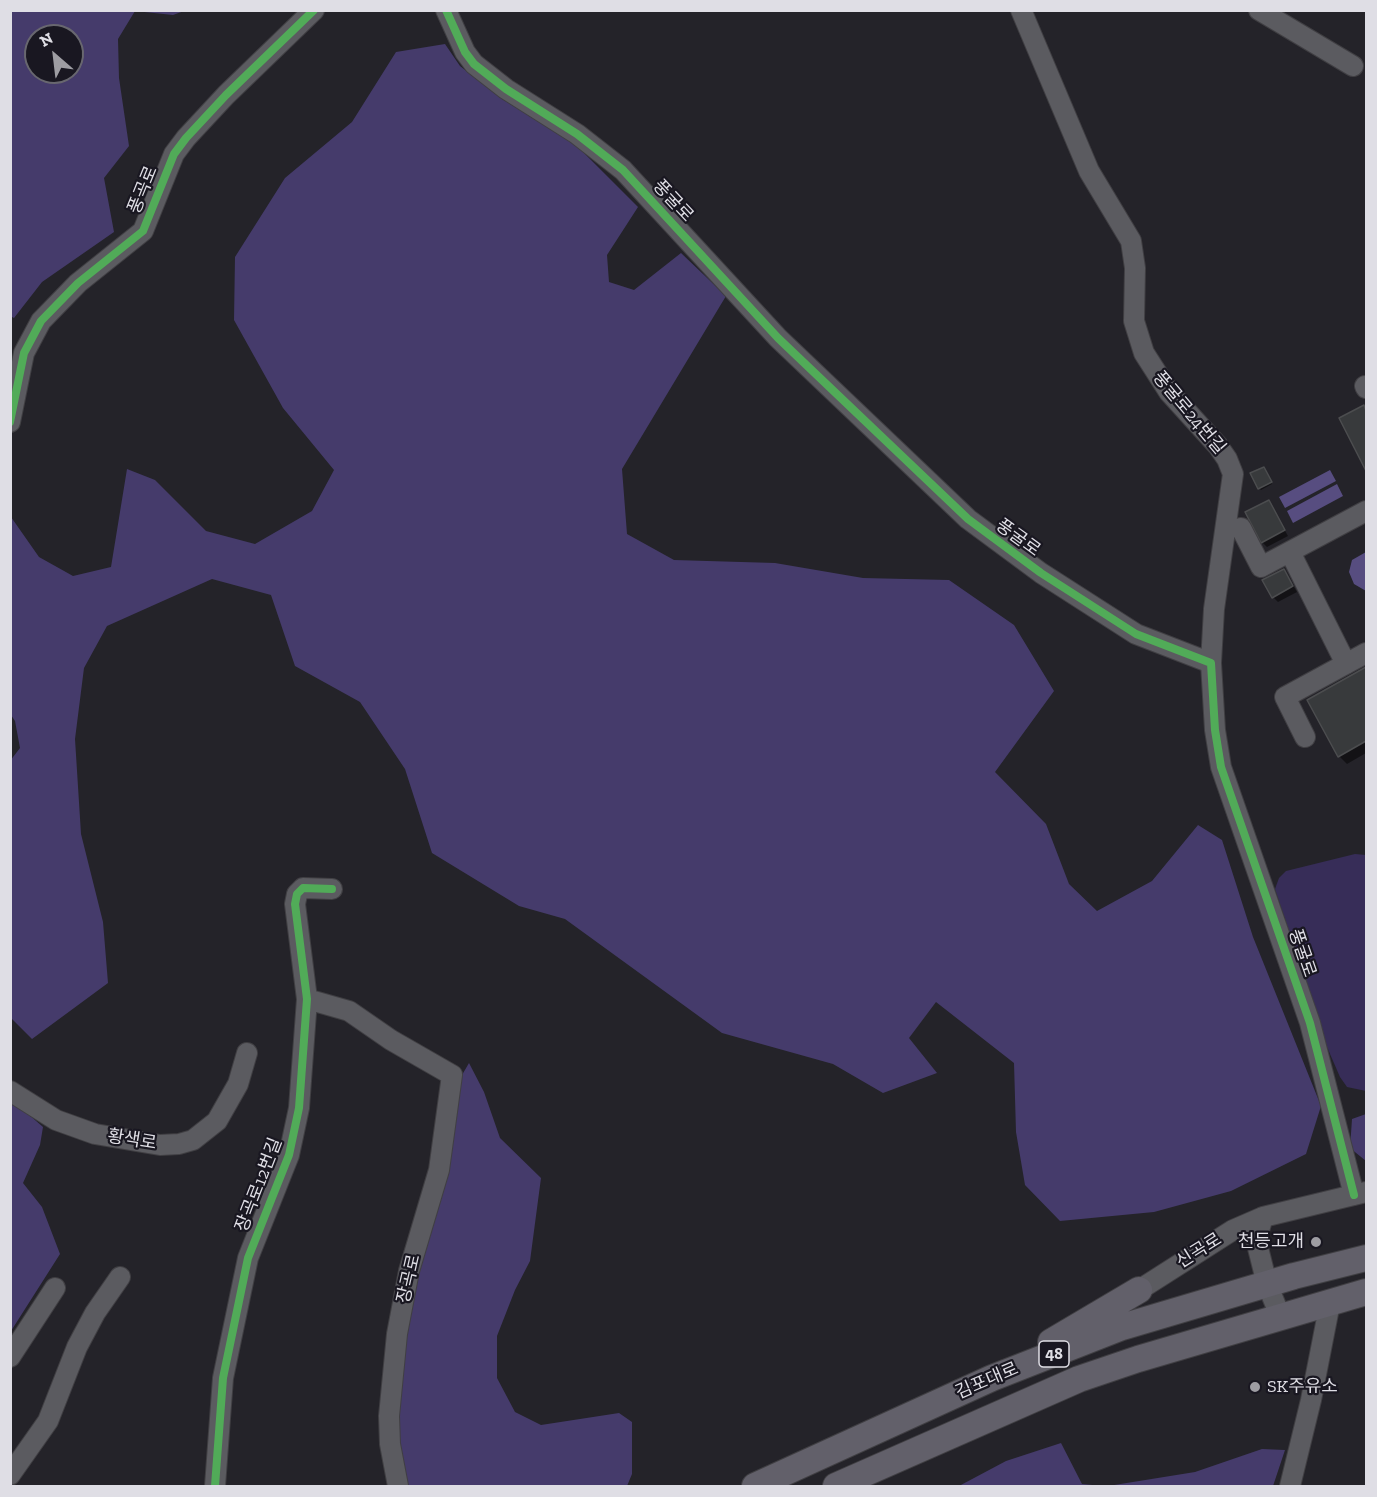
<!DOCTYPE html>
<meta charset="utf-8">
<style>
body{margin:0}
#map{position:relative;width:1377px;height:1497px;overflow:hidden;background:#242329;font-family:"Zilla Slab",serif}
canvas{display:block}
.frame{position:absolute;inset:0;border:12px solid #dfdee5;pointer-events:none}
.north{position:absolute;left:24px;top:24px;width:60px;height:60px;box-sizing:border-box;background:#191721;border:2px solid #68676f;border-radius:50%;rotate:332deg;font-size:16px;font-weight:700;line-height:24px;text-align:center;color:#dfdee5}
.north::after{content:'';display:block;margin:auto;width:21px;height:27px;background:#9e9da3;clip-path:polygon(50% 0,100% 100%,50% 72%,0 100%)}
</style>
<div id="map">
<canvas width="1377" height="1497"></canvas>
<div class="frame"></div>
<div class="north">N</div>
</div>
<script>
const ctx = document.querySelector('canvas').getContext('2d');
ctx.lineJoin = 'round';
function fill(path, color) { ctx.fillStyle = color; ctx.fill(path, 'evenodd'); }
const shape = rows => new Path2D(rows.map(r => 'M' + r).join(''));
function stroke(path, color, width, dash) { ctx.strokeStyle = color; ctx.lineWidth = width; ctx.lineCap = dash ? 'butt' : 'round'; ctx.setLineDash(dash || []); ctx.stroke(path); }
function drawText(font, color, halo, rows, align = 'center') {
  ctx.font = font + ' "Zilla Slab","Noto Sans KR",serif'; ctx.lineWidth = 4.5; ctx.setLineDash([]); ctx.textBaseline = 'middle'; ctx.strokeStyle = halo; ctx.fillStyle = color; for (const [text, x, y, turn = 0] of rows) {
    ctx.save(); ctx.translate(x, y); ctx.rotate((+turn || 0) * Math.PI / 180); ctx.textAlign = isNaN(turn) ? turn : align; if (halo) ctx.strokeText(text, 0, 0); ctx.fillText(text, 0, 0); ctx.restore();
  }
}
fill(shape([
 [1355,854,1366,855,1366,1091,1347,1087,1340,1077,1327,1047,1275,889,1279,878,1286,871]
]), '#372d58');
fill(shape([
 [10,11,184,11,173,15,135,11,118,39,119,78,129,146,104,178,114,232,42,282,14,318,10,316],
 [36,36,72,36,72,72,36,72],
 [445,44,460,66,502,99,571,140,638,207,607,255,609,282,634,290,681,253,726,296,622,469,627,534,674,560,775,563,863,578,949,580,1014,625,1054,691,995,772,1046,824,1069,884,1097,911,1152,881,1198,825,1222,840,1253,937,1321,1106,1306,1154,1231,1191,1154,1212,1060,1221,1025,1185,1016,1132,1014,1063,936,1002,909,1038,937,1073,883,1093,833,1064,722,1033,565,919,519,906,432,853,405,769,360,702,295,666,271,595,212,579,107,626,84,668,75,739,81,834,103,922,108,983,32,1039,11,1018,10,761,20,748,15,721,11,715,11,517,39,557,73,576,111,567,127,469,155,480,206,531,255,544,312,511,334,470,283,408,234,320,235,257,285,178,352,122,396,52],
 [469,1063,484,1092,500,1138,541,1178,530,1261,515,1290,497,1336,497,1378,515,1412,541,1425,619,1413,632,1422,632,1474,627,1486,403,1486,395,1386,455,1087],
 [11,1099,43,1127,40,1145,23,1183,42,1207,60,1254,11,1331],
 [1366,1114,1366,1161,1350,1148,1352,1119],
 [1061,1443,1082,1484,1103,1486,959,1486,1006,1461],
 [1262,1449,1285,1450,1273,1486,1108,1486,1195,1472]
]), '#453b6b');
fill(shape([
 [1330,470,1336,481,1285,508,1279,497],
 [1337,484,1343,496,1293,523,1287,511],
 [1366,552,1366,591,1354,584,1349,572,1352,560]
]), '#574d80');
fill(shape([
 [1363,407,1366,410,1366,468,1341,419],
 [1265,470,1272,484,1261,490,1259,488],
 [1268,501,1288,536,1267,547,1262,542],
 [1284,570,1297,592,1278,602,1273,597],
 [1366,669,1366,753,1347,764,1339,756,1309,700]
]), '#0007');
const building = shape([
 [1364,405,1366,411,1366,471,1339,418,1364,405],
 [1264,467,1272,482,1258,489,1250,473,1264,467],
 [1269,500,1285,530,1261,543,1245,512,1269,500],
 [1284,569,1293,586,1272,598,1262,580,1284,569],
 [1366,667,1366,741,1338,757,1307,700,1366,667]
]);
fill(building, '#383a3c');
stroke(building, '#4c4d4f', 1.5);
const minor = shape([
 [446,10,465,52,474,64,506,89,577,134,623,170,778,338,968,519,1041,573,1136,634,1211,663,1215,730,1221,767,1310,1023,1354,1195],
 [1021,10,1089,171,1131,241,1135,268,1134,321,1144,353,1169,392,1218,446,1227,459,1233,474,1214,609,1211,663],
 [1259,10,1353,66],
 [1365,386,1366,388],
 [10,422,24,353,41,321,78,283,143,231,174,154,186,138,226,95,314,10],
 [1241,528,1261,567,1366,511],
 [1290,552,1346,664],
 [1305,737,1285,697,1366,653],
 [307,999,349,1011,391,1040,452,1075,439,1170,409,1271,397,1334,389,1416,390,1444,398,1486],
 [10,1091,56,1120,95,1134,160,1145,179,1144,193,1140,217,1121,238,1084,247,1053],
 [1139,1290,1233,1230,1263,1217],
 [1281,1318,1267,1284,1256,1240,1263,1217,1366,1192],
 [10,1357,55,1288],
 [10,1475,48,1421,77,1347,95,1313,120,1277],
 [215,1486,223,1378,248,1258,289,1155,299,1108,307,999,295,904,297,894,303,888,332,889],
 [1290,1486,1311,1400,1330,1303]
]);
const major = shape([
 [1051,1342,1139,1290],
 [755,1486,992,1378,1122,1327,1294,1276,1366,1258],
 [836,1486,1079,1379,1138,1359,1366,1292]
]);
stroke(minor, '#403f43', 22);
stroke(major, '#403f43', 28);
stroke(minor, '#5b5b60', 20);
stroke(major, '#62606a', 26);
stroke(shape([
 [446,10,465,52,474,64,506,89,577,134,623,170,778,338,968,519,1041,573,1136,634,1211,663,1215,730,1221,767,1310,1023,1354,1195],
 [10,422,24,353,41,321,78,283,143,231,174,154,186,138,226,95,314,10],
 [215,1486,223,1378,248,1258,289,1155,299,1108,307,999,295,904,297,894,303,888,332,889]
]), '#51ab58', 8);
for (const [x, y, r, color] of [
 [1316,1242,6,"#9e9da3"],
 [1255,1387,6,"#9e9da3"]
]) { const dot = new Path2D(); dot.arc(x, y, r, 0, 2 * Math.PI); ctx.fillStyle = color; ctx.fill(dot); stroke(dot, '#191721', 2); }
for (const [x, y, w] of [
 [1054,1354,30]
]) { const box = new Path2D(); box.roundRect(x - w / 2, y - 13, w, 26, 4.5); ctx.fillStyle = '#191721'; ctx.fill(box); stroke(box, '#dfdee5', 1.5); }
drawText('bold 16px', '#dfdee5', null, [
 ["48",1054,1354]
]);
drawText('18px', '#dfdee5', '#191721', [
 ["풍곡로",143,190,-68],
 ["풍굴로",673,201,47],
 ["풍굴로24번길",1189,413,50],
 ["풍굴로",1018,538,36],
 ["풍굴로",1302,953,71],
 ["황색로",132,1140,9],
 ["장곡로12번길",259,1185,-69],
 ["신곡로",1199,1251,-32],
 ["장곡로",409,1279,-77],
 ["김포대로",987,1381,-23]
]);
drawText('18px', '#dfdee5', '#191721', [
 ["천등고개",1304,1242],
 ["SK주유소",1267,1387,"left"]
], 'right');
</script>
